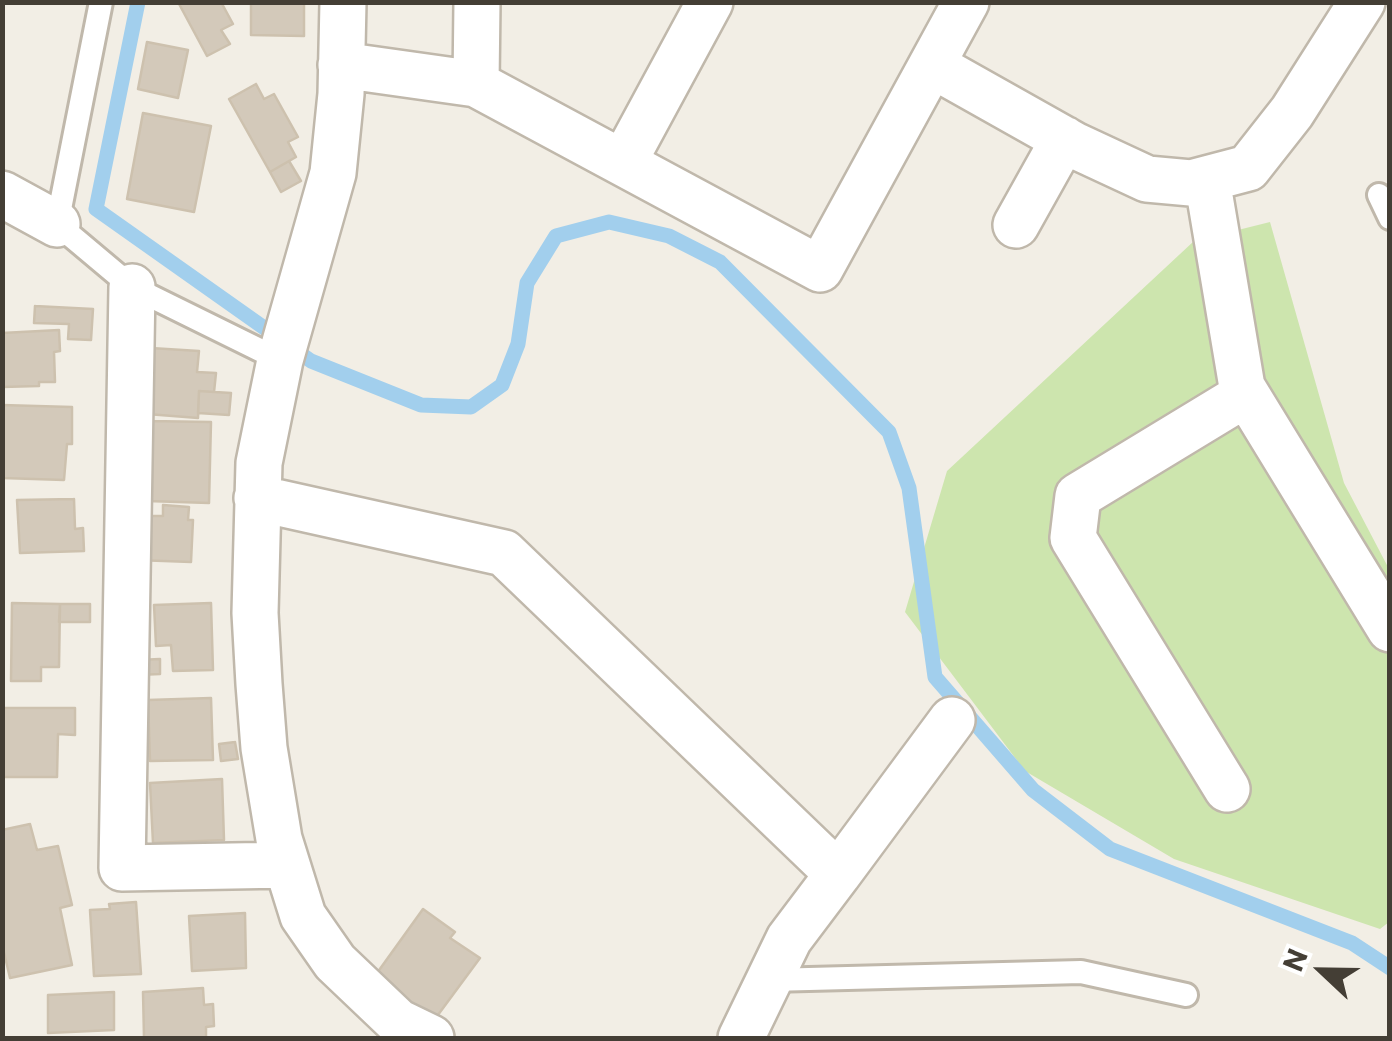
<!DOCTYPE html>
<style>
body{margin:0}
#map{position:relative;width:1392px;height:1041px;overflow:hidden;background:#f2eee5;font-family:Commissioner,sans-serif}
canvas{display:block}
.frame{position:absolute;inset:0;border:5px solid #443e35;pointer-events:none}
.north{position:absolute;left:1272px;top:921px;width:100px;height:100px;-webkit-text-stroke:8px #fff;paint-order:stroke;rotate:292deg;font-size:28px;font-weight:700;line-height:40px;text-align:center;color:#443e35}
.north::after{content:'';display:block;margin:auto;width:35px;height:45px;background:#443e35;clip-path:polygon(50% 0,100% 100%,50% 72%,0 100%)}
</style>
<div id="map">
<canvas width="1392" height="1041"></canvas>
<div class="frame"></div>
<div class="north">N</div>
</div>
<script>
const ctx = document.querySelector('canvas').getContext('2d');
ctx.lineJoin = 'round';
function fill(path, color) { ctx.fillStyle = color; ctx.fill(path, 'evenodd'); }
const shape = rows => new Path2D(rows.map(r => 'M' + r).join(''));
function stroke(path, color, width, dash) { ctx.strokeStyle = color; ctx.lineWidth = width; ctx.lineCap = dash ? 'butt' : 'round'; ctx.setLineDash(dash || []); ctx.stroke(path); }
fill(shape([
 [1270,222,1344,483,1389,569,1389,922,1380,929,1174,859,1025,771,905,612,947,471,1194,241]
]), '#cde5ae');
stroke(shape([
 [138,2,96,209,311,361,421,405,471,407,502,385,518,344,527,283,556,236,609,222,669,236,720,262,889,432,909,488,935,677,1033,790,1110,849,1352,943,1390,968]
]), '#a2cfed', 15);
const building = shape([
 [178,2,221,2,233,24,221,30,230,44,207,56,178,2],
 [251,2,304,2,304,36,251,35,251,2],
 [147,42,188,50,178,98,138,89,147,42],
 [256,84,264,99,274,94,298,137,288,142,296,157,270,172,229,99,256,84],
 [143,113,211,126,194,212,127,199,143,113],
 [289,161,301,181,281,192,270,172,289,161],
 [35,306,93,309,91,340,68,339,69,324,34,323,35,306],
 [59,330,60,351,54,352,55,382,39,382,39,386,2,387,2,333,59,330],
 [151,348,199,351,197,372,216,373,214,392,199,391,198,418,147,414,151,348],
 [199,391,231,393,229,415,198,413,199,391],
 [2,405,72,407,72,444,67,444,64,480,2,478,2,405],
 [149,421,211,422,209,503,147,501,149,421],
 [74,499,75,529,83,528,84,551,20,553,17,500,74,499],
 [163,505,189,507,188,520,193,520,191,562,136,560,137,516,163,516,163,505],
 [12,603,60,604,59,667,41,667,41,681,11,681,12,603],
 [211,603,213,670,173,671,171,645,156,646,154,605,211,603],
 [60,604,90,604,90,622,59,622,60,604],
 [160,659,160,674,138,675,138,660,160,659],
 [211,698,213,760,150,761,148,700,211,698],
 [2,708,75,708,75,735,58,734,57,777,2,777,2,708],
 [235,742,238,759,221,761,219,744,235,742],
 [222,779,224,840,153,843,150,783,222,779],
 [30,824,37,850,58,846,72,905,60,908,72,965,10,978,2,944,2,830,30,824],
 [136,902,141,974,94,976,90,910,110,909,109,904,136,902],
 [423,909,455,932,450,938,480,958,432,1023,372,980,423,909],
 [245,913,246,968,192,971,189,916,245,913],
 [203,988,204,1005,213,1004,214,1026,206,1027,206,1038,144,1038,143,992,203,988],
 [114,992,114,1030,48,1033,48,995,114,992]
]);
fill(building, '#d3c9ba');
stroke(building, '#cdc1ae', 2.5);
const service = shape([
 [101,2,57,224,132,287,280,360],
 [1379,195,1390,218],
 [770,980,1081,972,1186,995]
]);
const minor = shape([
 [343,2,341,94,333,173,280,360,259,463,255,613,259,684,264,748,279,839,303,916,335,962,398,1022,431,1038],
 [341,65,476,84,820,269,966,2],
 [932,65,1076,146,1147,179,1191,183,1248,168,1292,112,1362,2],
 [476,84,477,2],
 [623,163,710,2],
 [1207,179,1242,387,1390,629],
 [2,194,57,224],
 [1016,225,1064,139],
 [132,287,122,868,287,865],
 [257,498,504,553,838,874,789,939,741,1038],
 [1227,789,1073,538,1078,496,1246,394],
 [838,874,952,720]
]);
stroke(service, '#c0b8ab', 28);
stroke(minor, '#c0b8ab', 50);
stroke(service, '#fff', 22);
stroke(minor, '#fff', 45);
</script>
